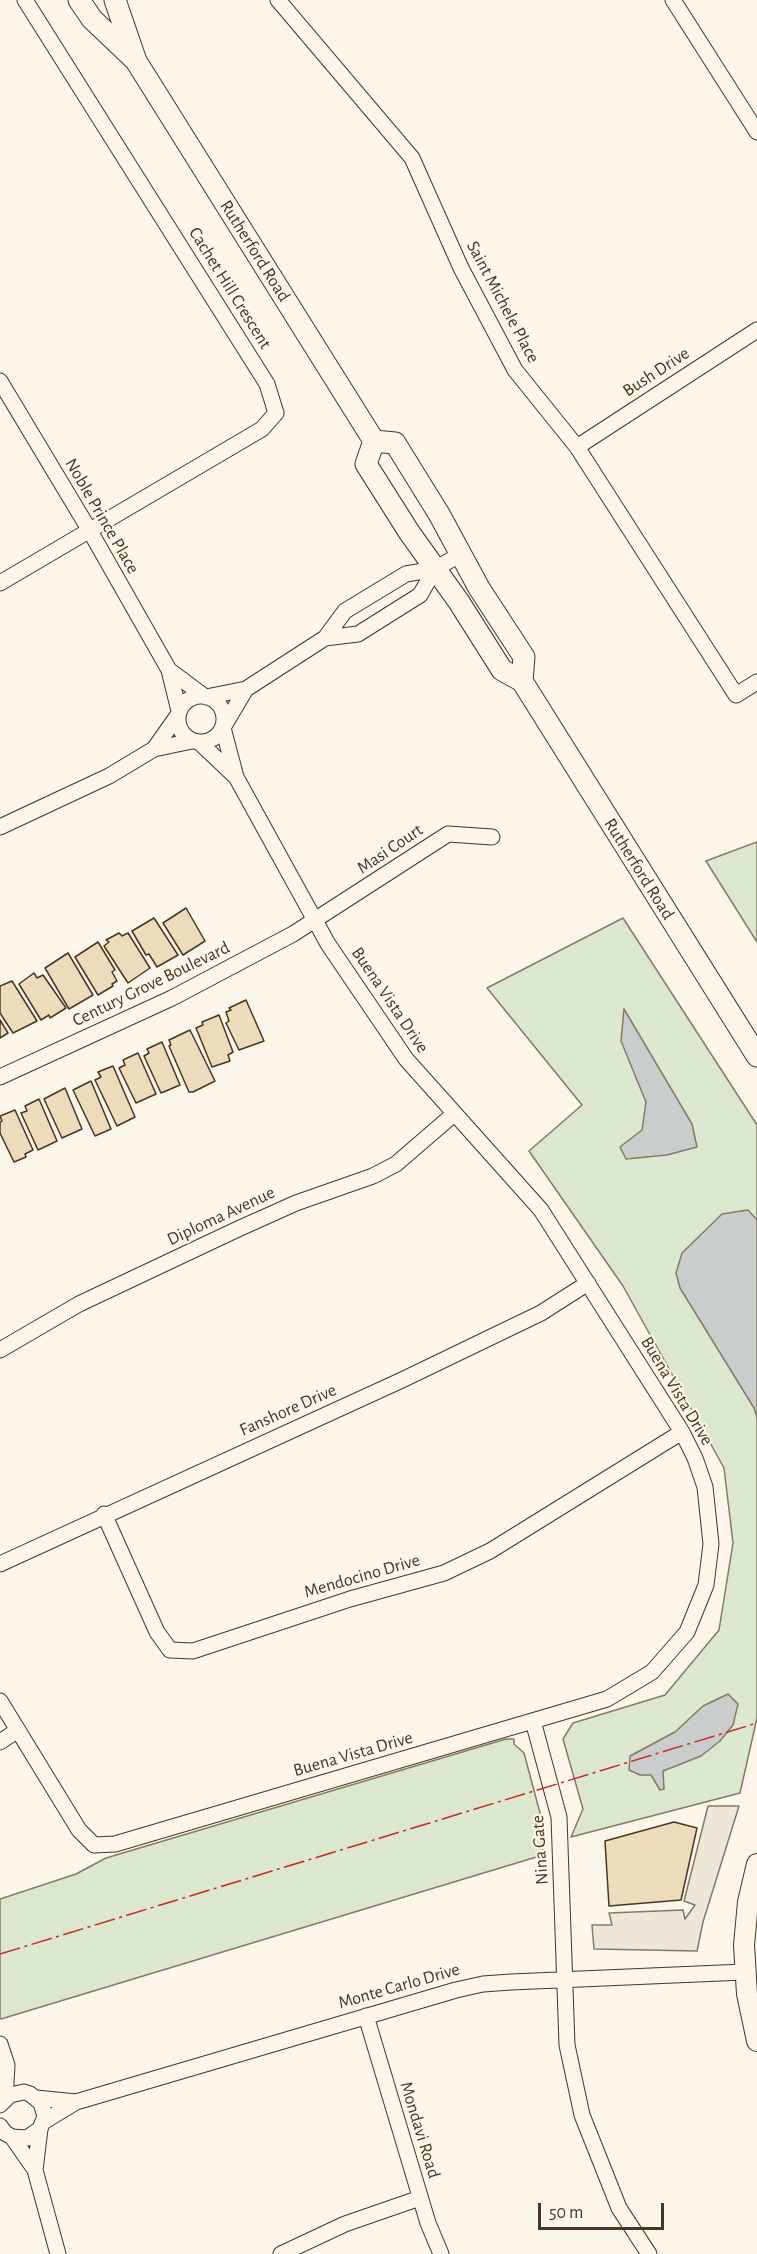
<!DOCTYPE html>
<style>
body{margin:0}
#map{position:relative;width:757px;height:2254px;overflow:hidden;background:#fbf6e9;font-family:"Alegreya Sans",sans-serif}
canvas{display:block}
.scale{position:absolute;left:538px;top:2203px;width:126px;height:27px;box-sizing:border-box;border:3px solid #4a3520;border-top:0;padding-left:8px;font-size:18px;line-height:21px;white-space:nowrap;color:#4a3520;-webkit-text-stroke:4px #fbf6e9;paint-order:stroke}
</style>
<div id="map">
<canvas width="757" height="2254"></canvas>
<div class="scale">50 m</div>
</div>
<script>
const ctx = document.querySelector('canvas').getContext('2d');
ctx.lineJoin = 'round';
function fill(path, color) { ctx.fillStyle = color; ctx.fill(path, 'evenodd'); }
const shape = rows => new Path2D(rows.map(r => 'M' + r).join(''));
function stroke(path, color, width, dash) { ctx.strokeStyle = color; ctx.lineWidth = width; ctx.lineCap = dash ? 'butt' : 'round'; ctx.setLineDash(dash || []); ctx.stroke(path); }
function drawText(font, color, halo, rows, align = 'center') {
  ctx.font = font + ' "Alegreya Sans",sans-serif'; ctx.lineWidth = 4.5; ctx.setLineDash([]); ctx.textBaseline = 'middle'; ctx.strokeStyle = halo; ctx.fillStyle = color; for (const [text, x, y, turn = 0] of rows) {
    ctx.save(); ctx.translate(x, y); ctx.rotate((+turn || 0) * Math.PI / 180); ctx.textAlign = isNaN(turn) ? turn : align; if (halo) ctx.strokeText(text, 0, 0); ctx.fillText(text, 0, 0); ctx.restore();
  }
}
const green = shape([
 [757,842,757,942,706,861,757,842],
 [623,918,757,1125,757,1718,740,1793,571,1837,583,1809,563,1739,573,1723,665,1695,719,1630,733,1543,724,1468,623,1286,529,1151,582,1105,487,988,623,918],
 [506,1739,514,1739,514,1744,524,1753,540,1813,543,1855,1,2019,0,2018,0,1899,76,1874,106,1858,506,1739]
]);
fill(green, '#dce7d0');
stroke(green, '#887966', 1.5);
const parking = shape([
 [708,1806,739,1806,703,1922,697,1951,594,1949,592,1925,612,1925,609,1913,683,1910,685,1919,695,1905,684,1901,708,1806]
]);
fill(parking, '#ede7d9');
stroke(parking, '#887966', 1.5);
const water = shape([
 [624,1009,692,1124,697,1147,667,1155,626,1159,620,1147,642,1130,646,1102,621,1041,624,1009],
 [748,1210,757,1220,757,1417,754,1408,680,1288,676,1273,682,1253,722,1214,748,1210],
 [728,1694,738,1704,733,1725,720,1741,701,1756,663,1771,664,1789,660,1790,651,1775,640,1775,629,1770,630,1756,675,1732,703,1706,728,1694]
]);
fill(water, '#c9cecd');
stroke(water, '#887966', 1.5);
const building = shape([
 [186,908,205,941,183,955,163,923,186,908],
 [154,918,178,955,157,967,149,954,146,955,132,931,154,918],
 [119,933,122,936,128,933,150,968,128,983,104,946,109,942,106,940,119,933],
 [98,942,115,970,112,972,117,981,112,984,113,986,98,995,75,957,98,942],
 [68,953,93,995,69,1009,45,968,68,953],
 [34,973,37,978,43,975,66,1008,50,1018,49,1015,41,1020,19,984,34,973],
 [12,981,37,1021,13,1033,0,1013,0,986,12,981],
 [246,1000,264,1041,239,1050,226,1023,229,1021,226,1012,231,1010,229,1008,246,1000],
 [219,1015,233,1052,228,1055,230,1061,212,1067,196,1028,203,1025,202,1022,219,1015],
 [0,1020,8,1033,0,1038,0,1020],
 [190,1030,215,1081,193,1092,189,1092,169,1046,171,1045,169,1040,190,1030],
 [162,1042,180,1085,161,1093,144,1056,149,1053,147,1049,162,1042],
 [138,1053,156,1094,136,1103,119,1068,125,1065,123,1060,138,1053],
 [113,1066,135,1117,117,1126,95,1080,101,1077,98,1072,113,1066],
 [91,1081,111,1129,95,1136,73,1090,91,1081],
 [65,1088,82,1129,62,1138,44,1099,65,1088],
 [39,1099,57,1141,38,1150,21,1113,27,1111,25,1106,39,1099],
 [15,1110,33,1150,25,1154,26,1157,14,1162,0,1133,0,1122,2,1121,0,1116,15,1110],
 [674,1822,697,1828,681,1900,609,1906,605,1841,674,1822]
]);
fill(building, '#ecdcbc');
stroke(building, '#4a3520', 1.5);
const minor = shape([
 [278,0,412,158,461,268,515,370,577,447,736,695,757,682],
 [673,0,757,132],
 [0,381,90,531,169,670,179,711],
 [577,447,757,330],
 [0,583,262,429,276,413,267,384,25,0],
 [325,638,358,634,420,595,435,569],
 [169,670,204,696],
 '178 719a23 23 0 1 1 46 0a23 23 0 1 1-46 0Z',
 [206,697,246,689,325,638,345,611,406,574,435,569,461,554],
 [224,726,246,689],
 [200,743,236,777],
 [154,749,178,715],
 [0,827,109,776,154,749,192,741],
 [0,1077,172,998,293,934,448,834,492,837],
 [0,1350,79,1304,238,1229,296,1203,373,1176,396,1164,454,1114],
 [104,1514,157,1632,170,1650,193,1651,350,1599,444,1573,490,1551,682,1432],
 [0,1564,402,1380,541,1313,588,1283],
 [0,1701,79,1830,94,1845,115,1844,607,1699,652,1672,687,1632,706,1585,711,1544,705,1487,695,1458,682,1432,541,1210,406,1059,328,944,236,777,223,728],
 [533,1721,559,1817,567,2045,582,2115,619,2208,649,2254],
 [0,1742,18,1730],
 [366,2016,428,2223,441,2254],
 [0,2044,7,2065,5,2099],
 [36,2098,76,2102],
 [0,2105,10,2095,24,2092,30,2094,41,2103,45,2116,40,2129,27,2138,12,2137,5,2133,0,2126],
 [43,2122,76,2102,456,1990,483,1984,511,1982,744,1972],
 [12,2137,35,2170,58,2254],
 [35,2170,40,2129],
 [281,2254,345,2224,420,2198]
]);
const tertiary = shape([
 [757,1864,748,1902,744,1945,747,1994,757,2041]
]);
const secondary = shape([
 [79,0,92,19,134,59],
 [115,0,136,61,374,441],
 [374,441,366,464,409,532,459,602,502,670,522,681,757,1056],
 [374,441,395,443,439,514,479,588,524,657,522,681]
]);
stroke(minor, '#4a3520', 17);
stroke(tertiary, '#4a3520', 22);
stroke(secondary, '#4a3520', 23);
stroke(minor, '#fbf6e9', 15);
stroke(tertiary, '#fbf6e9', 20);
stroke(secondary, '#fbf6e9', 21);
stroke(shape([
 [0,1954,757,1723]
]), '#c62828', 1.5, [21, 4.5, 3, 4.5]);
drawText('18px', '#4a3520', '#fbf6e9', [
 ["Rutherford Road",255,251,58],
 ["Cachet Hill Crescent",230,288,58],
 ["Saint Michele Place",503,302,62],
 ["Bush Drive",656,372,-33],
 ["Noble Prince Place",102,516,60],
 ["Masi Court",390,849,-34],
 ["Rutherford Road",639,869,58],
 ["Century Grove Boulevard",151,984,-26],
 ["Buena Vista Drive",390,1000,56],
 ["Diploma Avenue",221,1216,-25],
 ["Buena Vista Drive",677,1391,59],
 ["Fanshore Drive",288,1410,-24],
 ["Mendocino Drive",362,1576,-16],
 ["Buena Vista Drive",353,1754,-16],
 ["Nina Gate",540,1850,-94],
 ["Monte Carlo Drive",399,1986,-16],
 ["Mondavi Road",420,2130,73]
]);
</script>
